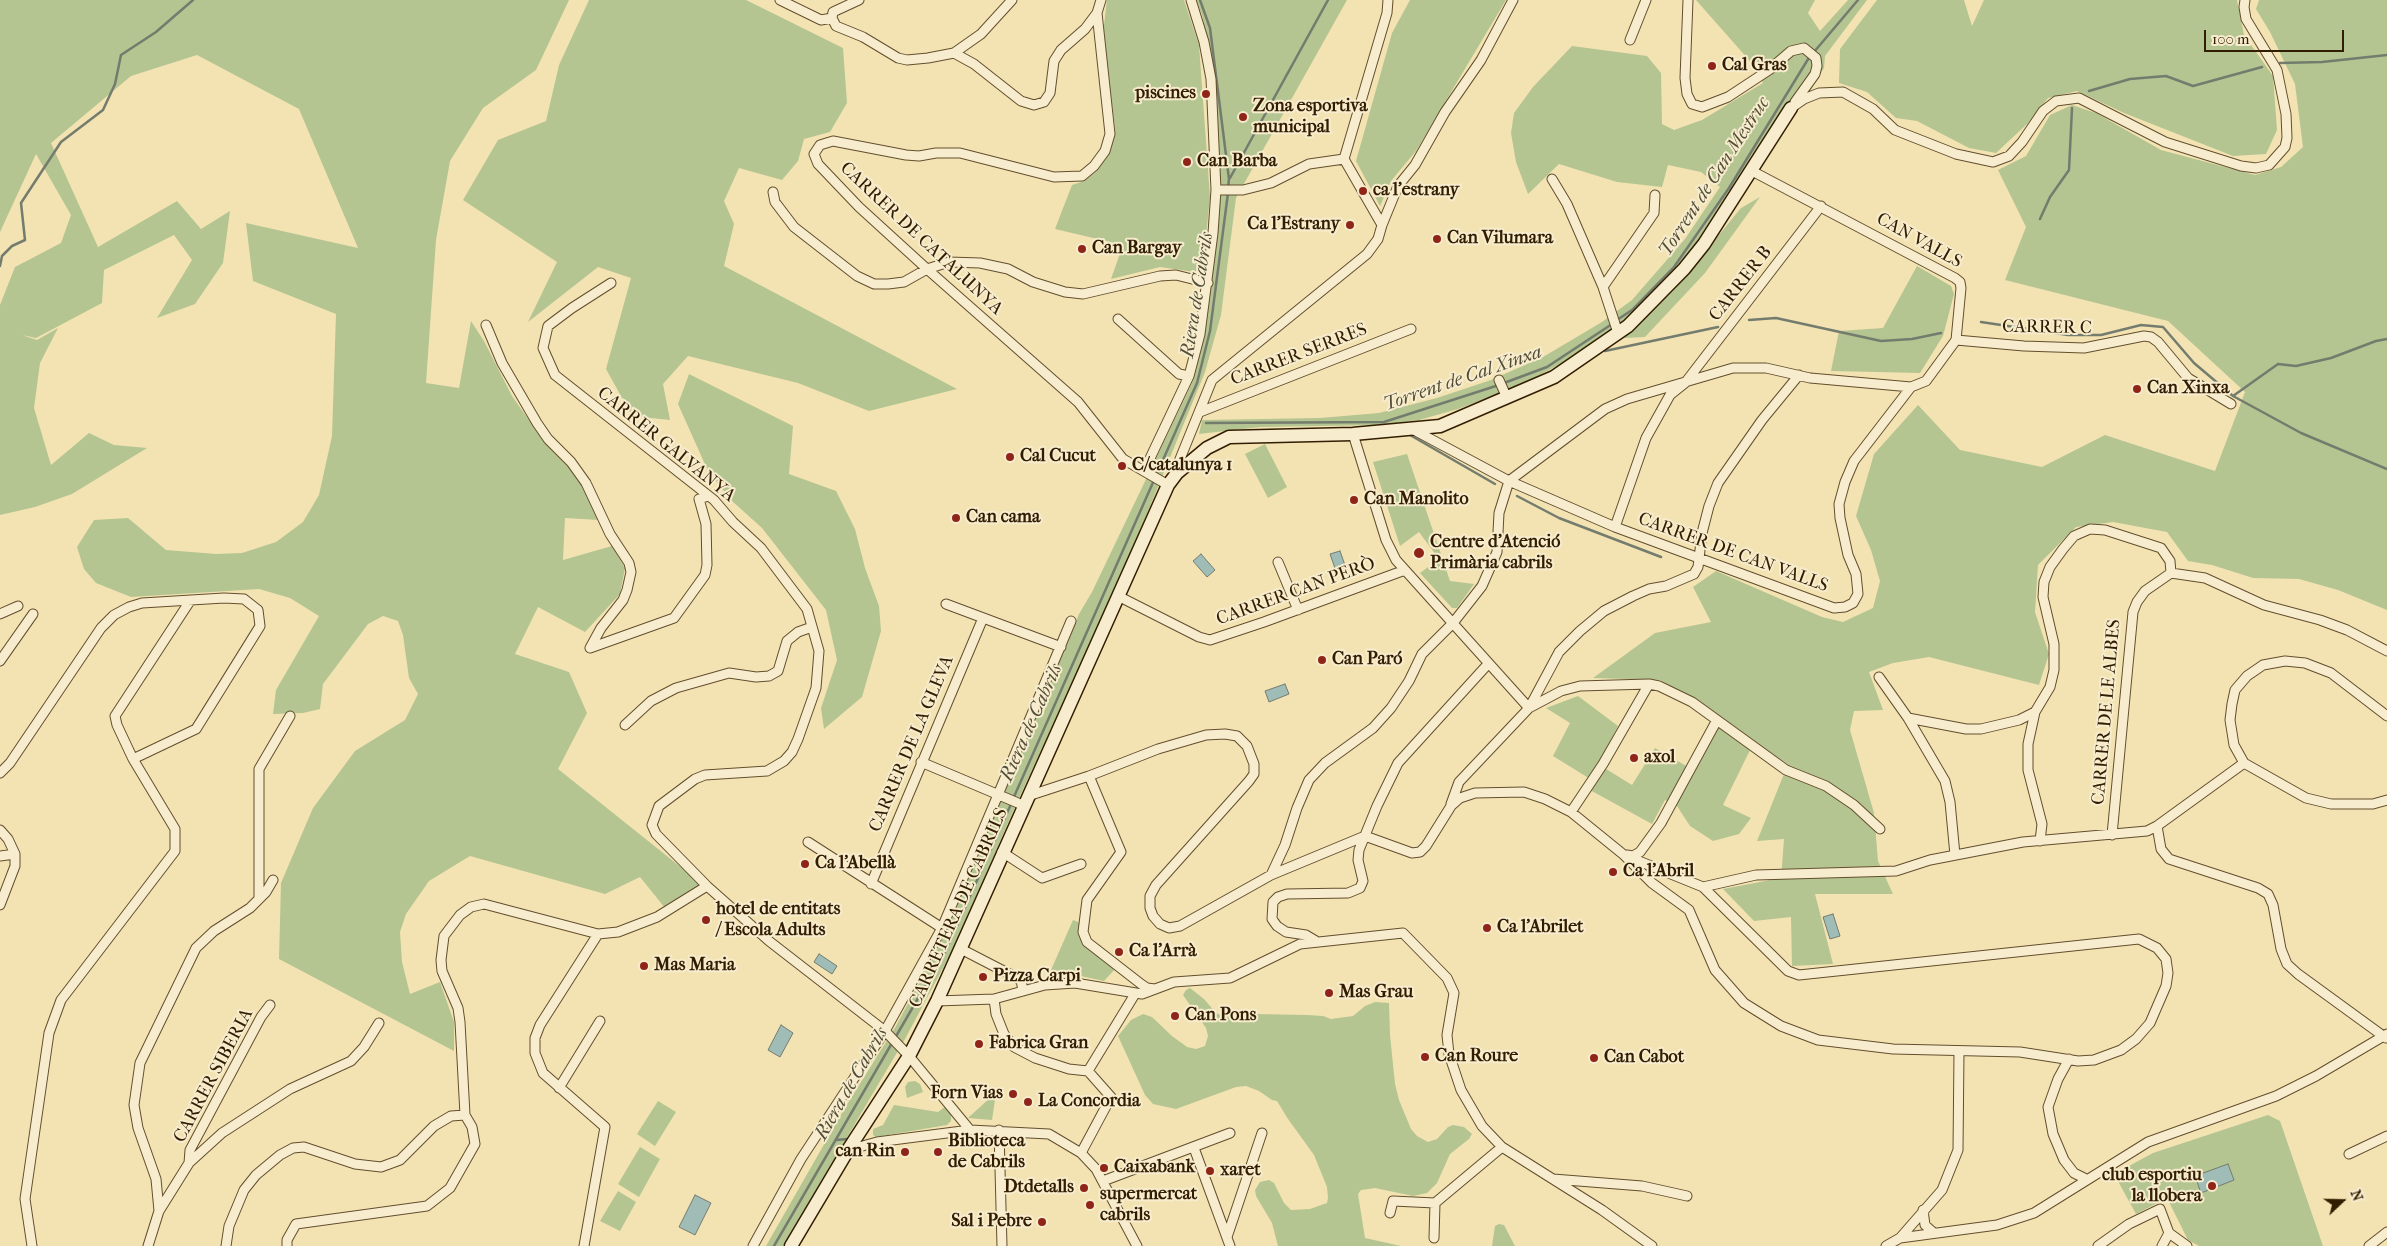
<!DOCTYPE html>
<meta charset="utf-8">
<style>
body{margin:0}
#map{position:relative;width:2387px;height:1246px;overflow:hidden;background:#f3e3b3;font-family:"IM FELL French Canon",serif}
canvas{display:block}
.north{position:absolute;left:2317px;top:1176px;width:50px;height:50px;-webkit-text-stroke:4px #f7edce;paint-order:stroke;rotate:69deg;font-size:14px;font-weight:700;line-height:20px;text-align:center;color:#331d00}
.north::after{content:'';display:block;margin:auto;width:18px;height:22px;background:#331d00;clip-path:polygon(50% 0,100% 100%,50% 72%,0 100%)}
.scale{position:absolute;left:2204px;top:30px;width:140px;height:22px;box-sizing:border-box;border:2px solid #331d00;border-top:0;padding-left:6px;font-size:15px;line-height:18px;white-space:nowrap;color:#331d00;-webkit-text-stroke:4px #f7edce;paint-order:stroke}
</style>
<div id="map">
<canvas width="2387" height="1246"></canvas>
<div class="north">N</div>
<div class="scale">100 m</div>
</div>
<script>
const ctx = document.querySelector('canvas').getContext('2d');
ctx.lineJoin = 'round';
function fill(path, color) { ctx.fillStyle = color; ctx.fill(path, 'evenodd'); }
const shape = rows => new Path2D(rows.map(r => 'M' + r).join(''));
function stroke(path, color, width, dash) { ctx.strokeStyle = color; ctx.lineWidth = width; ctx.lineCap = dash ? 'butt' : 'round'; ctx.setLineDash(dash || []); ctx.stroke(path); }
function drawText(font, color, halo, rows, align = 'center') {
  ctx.font = font + ' "IM FELL French Canon",serif'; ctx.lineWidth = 4; ctx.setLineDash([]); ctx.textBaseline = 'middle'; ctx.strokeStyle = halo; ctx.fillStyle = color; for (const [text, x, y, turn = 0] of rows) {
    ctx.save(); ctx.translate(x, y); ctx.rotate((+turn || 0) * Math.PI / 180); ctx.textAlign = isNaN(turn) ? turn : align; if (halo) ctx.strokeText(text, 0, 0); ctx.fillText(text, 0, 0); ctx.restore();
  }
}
fill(shape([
 [0,0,569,0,536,70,483,108,450,161,436,240,426,383,459,388,471,321,484,341,512,396,545,443,567,465,582,484,599,520,565,518,563,560,612,546,625,568,620,594,585,632,538,607,515,654,569,672,587,713,558,769,702,884,665,908,640,877,605,894,470,856,429,881,406,914,400,932,402,962,410,994,440,982,454,1022,454,1051,279,959,281,883,313,808,355,751,405,720,418,694,409,678,403,635,398,621,383,616,368,624,323,684,320,709,303,713,273,714,276,690,319,616,290,598,259,589,131,597,96,583,84,569,77,547,94,520,128,518,166,550,216,554,242,553,276,542,303,522,319,495,332,436,336,314,253,281,246,223,358,248,299,109,197,55,131,76,51,143,98,247,177,201,201,229,230,211,223,263,195,304,157,318,192,260,174,235,104,270,102,303,36,338,22,335,37,340,58,328,40,363,34,408,51,465,89,433,114,445,147,448,72,494,35,507,0,515,0,305,15,267,61,243,71,215,36,154,0,232],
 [589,0,746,0,843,48,847,103,830,132,804,139,798,161,782,180,739,168,724,201,734,224,724,266,957,389,869,411,798,383,688,356,663,384,670,420,632,416,606,369,631,278,598,267,528,322,557,262,463,200,498,140,546,121,559,65],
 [1107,0,1184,0,1199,45,1210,197,1204,256,1201,268,1195,272,1160,267,1111,279,1123,245,1055,229,1072,185,1084,181,1096,172,1109,152,1115,128,1103,33],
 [1196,0,1347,0,1236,198,1221,315,1205,372,1117,587,1019,798,951,953,905,1039,783,1246,766,1246,846,1106,896,1026,947,930,1079,614,1092,592,1192,383,1200,349,1213,257,1210,52,1202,15],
 [1410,0,1506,0,1416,151,1391,181,1380,206,1356,161,1392,33],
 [1696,0,1815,0,1808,13,1820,31,1848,0,1867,0,1825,56,1824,68,1810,91,1803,86,1704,237,1626,321,1575,356,1523,384,1458,409,1419,420,1382,425,1260,427,1199,434,1202,420,1320,418,1379,413,1437,398,1491,380,1543,357,1602,322,1632,300,1685,239,1720,187,1701,172,1668,165,1662,187,1617,182,1559,164,1528,194,1516,162,1511,133,1514,113,1533,87,1572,46,1647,56,1661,73,1662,124,1674,130,1702,120,1763,83,1756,68],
 [1877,0,1964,0,1972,26,1984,0,2237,0,2244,35,2273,76,2277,130,2266,154,2233,156,2124,113,2077,91,2048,98,2027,124,1996,153,1969,148,1917,121,1896,118,1867,92,1839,83,1840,49],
 [2259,0,2387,0,2387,610,2338,590,2299,579,2253,578,2212,565,2188,561,2167,532,2113,522,2076,527,2038,565,2035,612,2049,654,2039,685,1929,657,1893,663,1869,672,1883,710,1854,711,1850,730,1874,813,1878,861,1893,894,1815,894,1833,964,1792,966,1791,917,1754,921,1723,889,1781,878,1784,839,1757,841,1788,764,1754,742,1723,805,1751,818,1739,834,1713,841,1690,826,1677,806,1665,800,1652,824,1590,790,1595,782,1553,756,1570,723,1546,708,1578,696,1618,726,1598,764,1632,785,1655,748,1695,771,1721,717,1660,680,1593,678,1655,633,1711,622,1693,587,1716,571,1822,617,1843,622,1873,608,1880,581,1871,550,1856,516,1874,454,1918,405,1960,450,2042,467,2105,435,2215,471,2245,392,2168,321,2005,280,2026,227,1998,170,2026,156,2050,115,2072,105,2096,113,2161,150,2255,175,2281,167,2303,147,2295,84,2270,32,2256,9],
 [1760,197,1705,273,1645,337,1624,338,1673,291,1741,208],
 [1917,266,1951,286,1954,294,1943,336,1920,373,1831,371,1839,331,1883,328],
 [689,374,793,426,789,474,836,491,855,529,865,568,879,606,881,631,862,697,824,729,821,708,837,660,826,610,762,528,732,501,708,471,678,404],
 [1265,444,1287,487,1268,498,1245,454],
 [1407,454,1450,581,1474,584,1457,608,1452,608,1420,573,1439,559,1419,532,1400,546,1373,462],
 [1073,920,1081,923,1079,935,1085,944,1116,968,1104,981,1076,975,1051,976,1051,970],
 [1190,988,1204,999,1216,1013,1225,1017,1254,1014,1307,1015,1323,1016,1331,1019,1353,1016,1365,1006,1375,1002,1389,1003,1390,1035,1395,1084,1399,1100,1411,1129,1417,1136,1428,1142,1437,1139,1448,1127,1453,1125,1464,1127,1472,1134,1469,1139,1450,1154,1437,1183,1427,1193,1413,1196,1375,1188,1361,1190,1358,1194,1365,1238,1401,1246,1278,1246,1272,1223,1256,1196,1255,1190,1260,1182,1269,1180,1274,1183,1284,1203,1291,1210,1310,1209,1327,1203,1328,1198,1327,1187,1314,1155,1288,1119,1277,1101,1272,1100,1259,1091,1246,1086,1236,1087,1176,1109,1153,1104,1145,1095,1118,1036,1131,1020,1143,1014,1152,1017,1172,1036,1187,1047,1196,1049,1205,1046,1208,1036,1206,1028,1183,995,1186,990],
 [915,1081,920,1084,923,1092,907,1098,905,1087,908,1082],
 [992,1096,995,1100,992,1120,968,1118],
 [658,1101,676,1112,655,1146,637,1134],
 [894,1105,938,1112,946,1106,951,1114,951,1121,947,1125,876,1137,873,1135,873,1129,883,1125],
 [2268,1115,2280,1121,2323,1246,2199,1246,2188,1240,2167,1198,2136,1214,2114,1174,2153,1153],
 [640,1147,660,1159,639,1197,618,1184],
 [618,1191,636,1202,620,1231,600,1221],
 [1499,1224,1504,1225,1515,1246,1492,1246,1495,1226]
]), '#b4c591');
const water = shape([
 [1340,551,1347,571,1337,574,1330,554,1340,551],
 [1201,554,1215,570,1207,577,1193,561,1201,554],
 [1285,684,1289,694,1269,702,1265,691,1285,684],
 [1833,914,1840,936,1830,939,1823,917,1833,914],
 [819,954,837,966,832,974,814,962,819,954],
 [781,1025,793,1033,780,1057,768,1050,781,1025],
 [2228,1164,2234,1180,2201,1193,2195,1176,2228,1164],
 [695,1195,711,1203,695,1235,679,1227,695,1195]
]);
fill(water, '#9fbcb7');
stroke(water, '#747c6e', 1);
stroke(shape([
 [1200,0,1210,28,1229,179,1228,188],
 [1814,52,1858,0],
 [2280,63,2322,62,2387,55],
 [2089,91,2130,79,2166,76,2193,86,2262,67],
 [1230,178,1328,0],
 [2040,219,2050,197,2069,170,2072,108],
 [0,266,2,256,12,246,25,240,21,203,61,142,103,110,115,84,121,55,156,32,193,0],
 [1617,320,1632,310,1674,267,1729,188,1810,56],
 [1749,320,1776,318,1881,341,1912,339,1941,333],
 [1981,322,2068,335,2101,335,2141,325,2163,327,2194,363,2233,396,2301,433,2387,469],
 [1605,351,1718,327],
 [1504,383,1547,367,1612,324],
 [2233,396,2278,364,2296,366,2331,358,2376,341,2387,339],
 [1206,423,1384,422,1499,385],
 [1410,435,1495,484],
 [1517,496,1559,518,1661,557],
 [1013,799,1197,383,1210,331,1228,193],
 [895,1038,946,950,1011,804],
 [836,1140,848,1139],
 [774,1246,892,1043]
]), '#747c6e', 2.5);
const street = shape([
 [780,0,821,20,832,18,836,26,863,37,898,58,907,60,928,58,954,53,974,64,1021,101,1034,105,1044,102,1050,93,1054,61,1061,50,1085,29,1097,13,1101,0],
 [1688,0,1685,78,1687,94,1692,104,1702,107,1728,97,1769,70,1791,51,1804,48,1816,58,1817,66,1815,74,1795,102],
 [1097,13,1110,134,1105,151,1094,166,1082,176,1054,177,960,153,936,153,919,156,906,155,833,141,820,145,814,154,818,164,859,207,927,269,1078,402,1123,459,1168,485],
 [832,18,833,12,859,0],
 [1630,40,1646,0],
 [954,53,981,34,1012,0],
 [1791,108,1804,99,1819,93,1843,92,1873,109,1895,130,1956,154,1993,162,2009,156,2022,142,2043,111,2056,101,2079,98,2165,142,2241,166,2256,168,2269,165,2285,147,2287,138,2286,114,2277,70,2246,19,2244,7,2245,0],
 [1344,159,1387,13,1388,0],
 [1552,179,1567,204,1603,287,1618,333],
 [1216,190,1243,190,1271,183,1309,164,1344,159,1382,225],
 [773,192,775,202,794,227,857,276,874,284,888,284,904,282,927,269,949,262,980,263,1008,269,1033,282,1065,292,1083,294,1160,276,1176,275,1208,283],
 [611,283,572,308,548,326,543,348,555,375,714,500,733,522,761,548,807,609,819,651,816,688,798,739,792,752,784,761,767,771,705,775,695,779,659,806,652,825,656,834,707,886,769,941,885,1031,909,1056,970,1130],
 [1603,287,1654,213,1655,195],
 [1118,319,1179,374,1189,376],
 [486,325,502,363,537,423,548,439,571,462,586,483,610,534,629,563,631,572,627,590,623,600,601,628,590,648,674,618,705,575,707,565,706,524,699,499,708,496],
 [1956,340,2024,346,2084,348,2144,336,2151,337,2158,342,2188,378,2231,404],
 [1499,380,1507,398],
 [1200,412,1411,329],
 [1412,429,1509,481,1615,527,1834,608,1845,607,1853,603,1858,594,1856,574,1848,555,1840,518,1839,504,1845,482,1854,461,1911,387],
 [1353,434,1386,540,1396,560,1529,708,1561,691,1580,686,1649,684,1659,686,1692,702,1786,770,1826,786,1854,805,1880,829],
 [1144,471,1189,376,1200,334,1213,233,1216,190,1211,79,1204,42,1191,0],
 [1177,473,1180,459,1212,380,1367,254,1378,239,1382,225,1398,186,1415,165,1445,112,1481,60,1513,0],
 [1615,527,1646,438,1670,395,1685,383,1821,206],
 [1278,562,1298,610],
 [2171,573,2205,578,2264,605,2320,620,2347,630,2387,651],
 [1118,596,1199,637,1210,640,1264,622,1405,570],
 [946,604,1061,647],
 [0,614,18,606],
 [0,661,33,614],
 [1879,677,1908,718],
 [625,725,651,701,676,688,729,673,756,677,769,676,778,671,787,641,798,632,812,627],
 [921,762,1025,806],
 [2244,763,2234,745,2230,720,2232,704,2235,690,2247,676,2263,665,2285,661,2305,663,2331,673,2387,716],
 [0,773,10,763,101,628,114,615,129,607,142,603,224,598,244,599,258,610,260,626,196,729,133,759],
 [1089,776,1121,852,1087,900,1083,932,1087,942,1141,984,1147,988,1155,989],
 [1028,796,1089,776,1158,749,1206,735,1225,734,1237,736,1247,746,1254,764,1254,774,1249,781,1156,885,1150,896,1150,908,1153,916,1160,924,1169,928,1180,926,1271,875,1365,836,1412,853,1420,852,1426,846,1451,806,1460,798,1475,793,1524,792,1545,799,1571,812,1624,855,1703,887,1788,971,1799,975,2139,939,2157,948,2166,959,2168,973,2166,986,2150,1023,2136,1039,2121,1050,2094,1060,2078,1061,2020,1052,1893,1049,1818,1040,1781,1026,1744,1003,1715,970,1689,910,1652,883,1624,855],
 [1451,804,1459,782,1529,708,1559,652,1580,631,1604,611,1633,596,1649,589,1666,586,1694,574,1698,567,1702,533,1709,506,1718,483,1762,420,1799,375],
 [1571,812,1603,764,1649,684],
 [2157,826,2161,849,2169,859,2258,888,2268,894,2273,905,2281,949,2287,964,2298,974,2386,1038],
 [0,830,8,839,15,854,15,866,0,905],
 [2040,841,2042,824,2028,770,2028,744,2035,712,2050,687,2054,670,2054,644,2043,597,2044,582,2050,567,2063,549,2074,536,2090,529,2105,530,2161,548,2170,561,2171,573,2145,591,2137,602,2133,612,2112,835],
 [808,842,942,928],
 [1002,852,1042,878,1081,864],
 [1627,855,1633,856,1640,852,1661,823,1717,720],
 [1955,855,1950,802,1945,781,1908,718,1966,729,1981,729,2019,720,2035,712],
 [0,856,15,854],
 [1271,875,1285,845,1297,808,1309,780,1325,763,1373,728,1391,708,1409,681,1422,654,1453,623,1482,586,1497,552,1499,513,1509,481,1605,409,1627,399,1733,368,1766,368,1810,378,1911,387,1926,381,1956,340,1961,288,1960,282,1955,278,1752,171],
 [871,884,983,618],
 [1703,887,1756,875,1896,871,1930,860,2023,842,2147,831,2157,826,2244,763,2306,798,2331,804,2373,804,2387,800],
 [259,899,259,769,290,716],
 [1316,941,1306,935,1286,932,1277,926,1272,919,1273,902,1278,897,1287,894,1348,893,1360,888,1363,881,1358,860,1359,850,1377,806,1398,763,1488,664],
 [961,949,1021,980,1023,991],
 [994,999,996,1014,1004,1034,1014,1047,1035,1058,1069,1069,1088,1071],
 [937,1001,994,999,1045,985,1075,983,1142,994,1174,982,1230,978,1300,944,1403,933,1447,978,1454,993,1447,1035,1449,1054,1461,1090,1482,1126,1502,1147,1602,1210,1652,1246],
 [2069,1059,2058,1079,2048,1107,2053,1134,2064,1160,2074,1173,2086,1179],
 [559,1088,600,1021],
 [999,1130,1002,1246],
 [1194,1148,1230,1246],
 [848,1150,877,1142,970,1130,1049,1134,1081,1153,1096,1169,1137,1246],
 [1081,1153,1111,1097,1088,1071,1135,994],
 [2349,1154,2387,1136],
 [189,1163,190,1150,261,1017,270,1005],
 [1553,1179,1642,1186,1687,1196],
 [1103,1181,1230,1133],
 [1923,1210,1925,1225,1934,1233],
 [159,1211,156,1179,138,1128,134,1105,140,1063,196,948,214,931,250,908,266,892,273,880],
 [1390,1213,1393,1201,1435,1203,1502,1147],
 [1227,1237,1262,1133],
 [1434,1238,1435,1203],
 [1900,1238,1942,1190,1958,1150,1959,1052],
 [32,1246,25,1199,49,1033,61,1000,175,851,175,829,133,759,117,725,115,716,190,601],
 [148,1246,159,1211,189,1163,222,1133,290,1089,351,1061,364,1047,379,1023],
 [226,1246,229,1226,244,1190,256,1175,280,1155,293,1148,304,1147,355,1164,381,1167,400,1160,434,1126,451,1116,465,1115],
 [287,1246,287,1240,296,1224,427,1206,450,1188,475,1144,472,1127,465,1115,460,1022,458,1008,442,971,441,960,444,936,460,915,471,907,484,904,598,934,618,932,657,917,707,886],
 [584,1246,605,1127,543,1073,535,1053,535,1038,540,1025,598,934],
 [753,1246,801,1159,885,1031,942,928,1071,621],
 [1886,1246,1900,1238,1997,1225,2034,1213,2148,1142,2276,1096,2316,1076,2387,1034],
 [2098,1246,2129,1224,2160,1209,2169,1233,2187,1246],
 [2162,1246,2169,1233],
 [2369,1246,2387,1232]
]);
const secondary = shape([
 [791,1246,848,1150,909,1056,937,1001,1168,485,1177,473,1207,448,1229,437,1353,434,1440,426,1554,377,1628,326,1684,269,1704,244,1791,108]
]);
stroke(street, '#634e2d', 11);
stroke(secondary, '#331d00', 15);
stroke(street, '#f7edce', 9);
stroke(secondary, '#f7edce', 12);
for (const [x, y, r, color] of [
 [1712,66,5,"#8f2418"],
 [1206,94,5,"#8f2418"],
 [1243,117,5,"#8f2418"],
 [1187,162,5,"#8f2418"],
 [1363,191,5,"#8f2418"],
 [1350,225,5,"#8f2418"],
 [1437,239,5,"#8f2418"],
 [1082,249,5,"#8f2418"],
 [2137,389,5,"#8f2418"],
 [1010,457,5,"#8f2418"],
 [1122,466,5,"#8f2418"],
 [1354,500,5,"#8f2418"],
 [956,518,5,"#8f2418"],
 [1419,553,6,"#8f2418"],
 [1322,660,5,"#8f2418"],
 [1634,758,5,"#8f2418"],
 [805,864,5,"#8f2418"],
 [1613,872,5,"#8f2418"],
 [706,920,5,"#8f2418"],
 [1487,928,5,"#8f2418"],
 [1119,952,5,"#8f2418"],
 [644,966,5,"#8f2418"],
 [983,977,5,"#8f2418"],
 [1329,993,5,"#8f2418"],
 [1175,1016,5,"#8f2418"],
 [979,1044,5,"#8f2418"],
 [1425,1057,5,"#8f2418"],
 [1594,1058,5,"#8f2418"],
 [1013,1094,5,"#8f2418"],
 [1028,1102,5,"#8f2418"],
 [905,1152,5,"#8f2418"],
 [938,1152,5,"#8f2418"],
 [1104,1168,5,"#8f2418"],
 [1210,1171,5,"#8f2418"],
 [2212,1186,5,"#8f2418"],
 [1084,1188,5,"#8f2418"],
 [1090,1205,5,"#8f2418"],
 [1042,1222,5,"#8f2418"]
]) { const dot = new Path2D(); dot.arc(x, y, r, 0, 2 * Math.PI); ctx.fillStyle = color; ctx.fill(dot); stroke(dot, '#f7edce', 2); }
drawText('bold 18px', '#331d00', '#f7edce', [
 ["Cal Gras",1722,66],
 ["piscines",1196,94,"right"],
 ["Zona esportiva",1253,107],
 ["municipal",1253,128],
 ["Can Barba",1197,162],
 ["ca l'estrany",1373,191],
 ["Ca l'Estrany",1340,225,"right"],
 ["Can Vilumara",1447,239],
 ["Can Bargay",1092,249],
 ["Can Xinxa",2147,389],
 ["Cal Cucut",1020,457],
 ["C/catalunya 1",1132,466],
 ["Can Manolito",1364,500],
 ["Can cama",966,518],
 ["Centre d'Atenció",1430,543],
 ["Primària cabrils",1430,564],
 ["Can Paró",1332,660],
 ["axol",1644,758],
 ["Ca l'Abellà",815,864],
 ["Ca l'Abril",1623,872],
 ["hotel de entitats",716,910],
 ["/ Escola Adults",716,931],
 ["Ca l'Abrilet",1497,928],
 ["Ca l'Arrà",1129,952],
 ["Mas Maria",654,966],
 ["Pizza Carpi",993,977],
 ["Mas Grau",1339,993],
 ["Can Pons",1185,1016],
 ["Fabrica Gran",989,1044],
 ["Can Roure",1435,1057],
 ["Can Cabot",1604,1058],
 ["Forn Vias",1003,1094,"right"],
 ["La Concordia",1038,1102],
 ["Biblioteca",948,1142],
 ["de Cabrils",948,1163],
 ["can Rin",895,1152,"right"],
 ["Caixabank",1114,1168],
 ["xaret",1220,1171],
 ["club esportiu",2202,1176,"right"],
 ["la llobera",2202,1197,"right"],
 ["Dtdetalls",1074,1188,"right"],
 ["supermercat",1100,1195],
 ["cabrils",1100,1216],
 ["Sal i Pebre",1032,1222,"right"]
], 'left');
drawText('18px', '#331d00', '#f7edce', [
 ["CARRER DE CATALUNYA",921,239,43],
 ["CAN VALLS",1919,241,29],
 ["CARRER B",1741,284,-52],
 ["CARRER C",2047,328,1],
 ["CARRER SERRES",1299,355,-21],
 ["CARRER GALVANYA",666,445,39],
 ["CARRER DE CAN VALLS",1733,553,20],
 ["CARRER CAN PERÒ",1296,592,-20],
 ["CARRER DE LE ALBES",2107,712,-85],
 ["CARRER DE LA GLEVA",912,744,-67],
 ["CARRETERA DE CABRILS",959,908,-66],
 ["CARRER SIBERIA",214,1076,-62]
]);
drawText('italic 19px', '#534d37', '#f7edce', [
 ["Torrent de Can Mestruc",1715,177,-57],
 ["Riera de Cabrils",1198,295,-81],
 ["Torrent de Cal Xinxa",1463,379,-19],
 ["Riera de Cabrils",1032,723,-66],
 ["Riera de Cabrils",852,1084,-60]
]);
</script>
